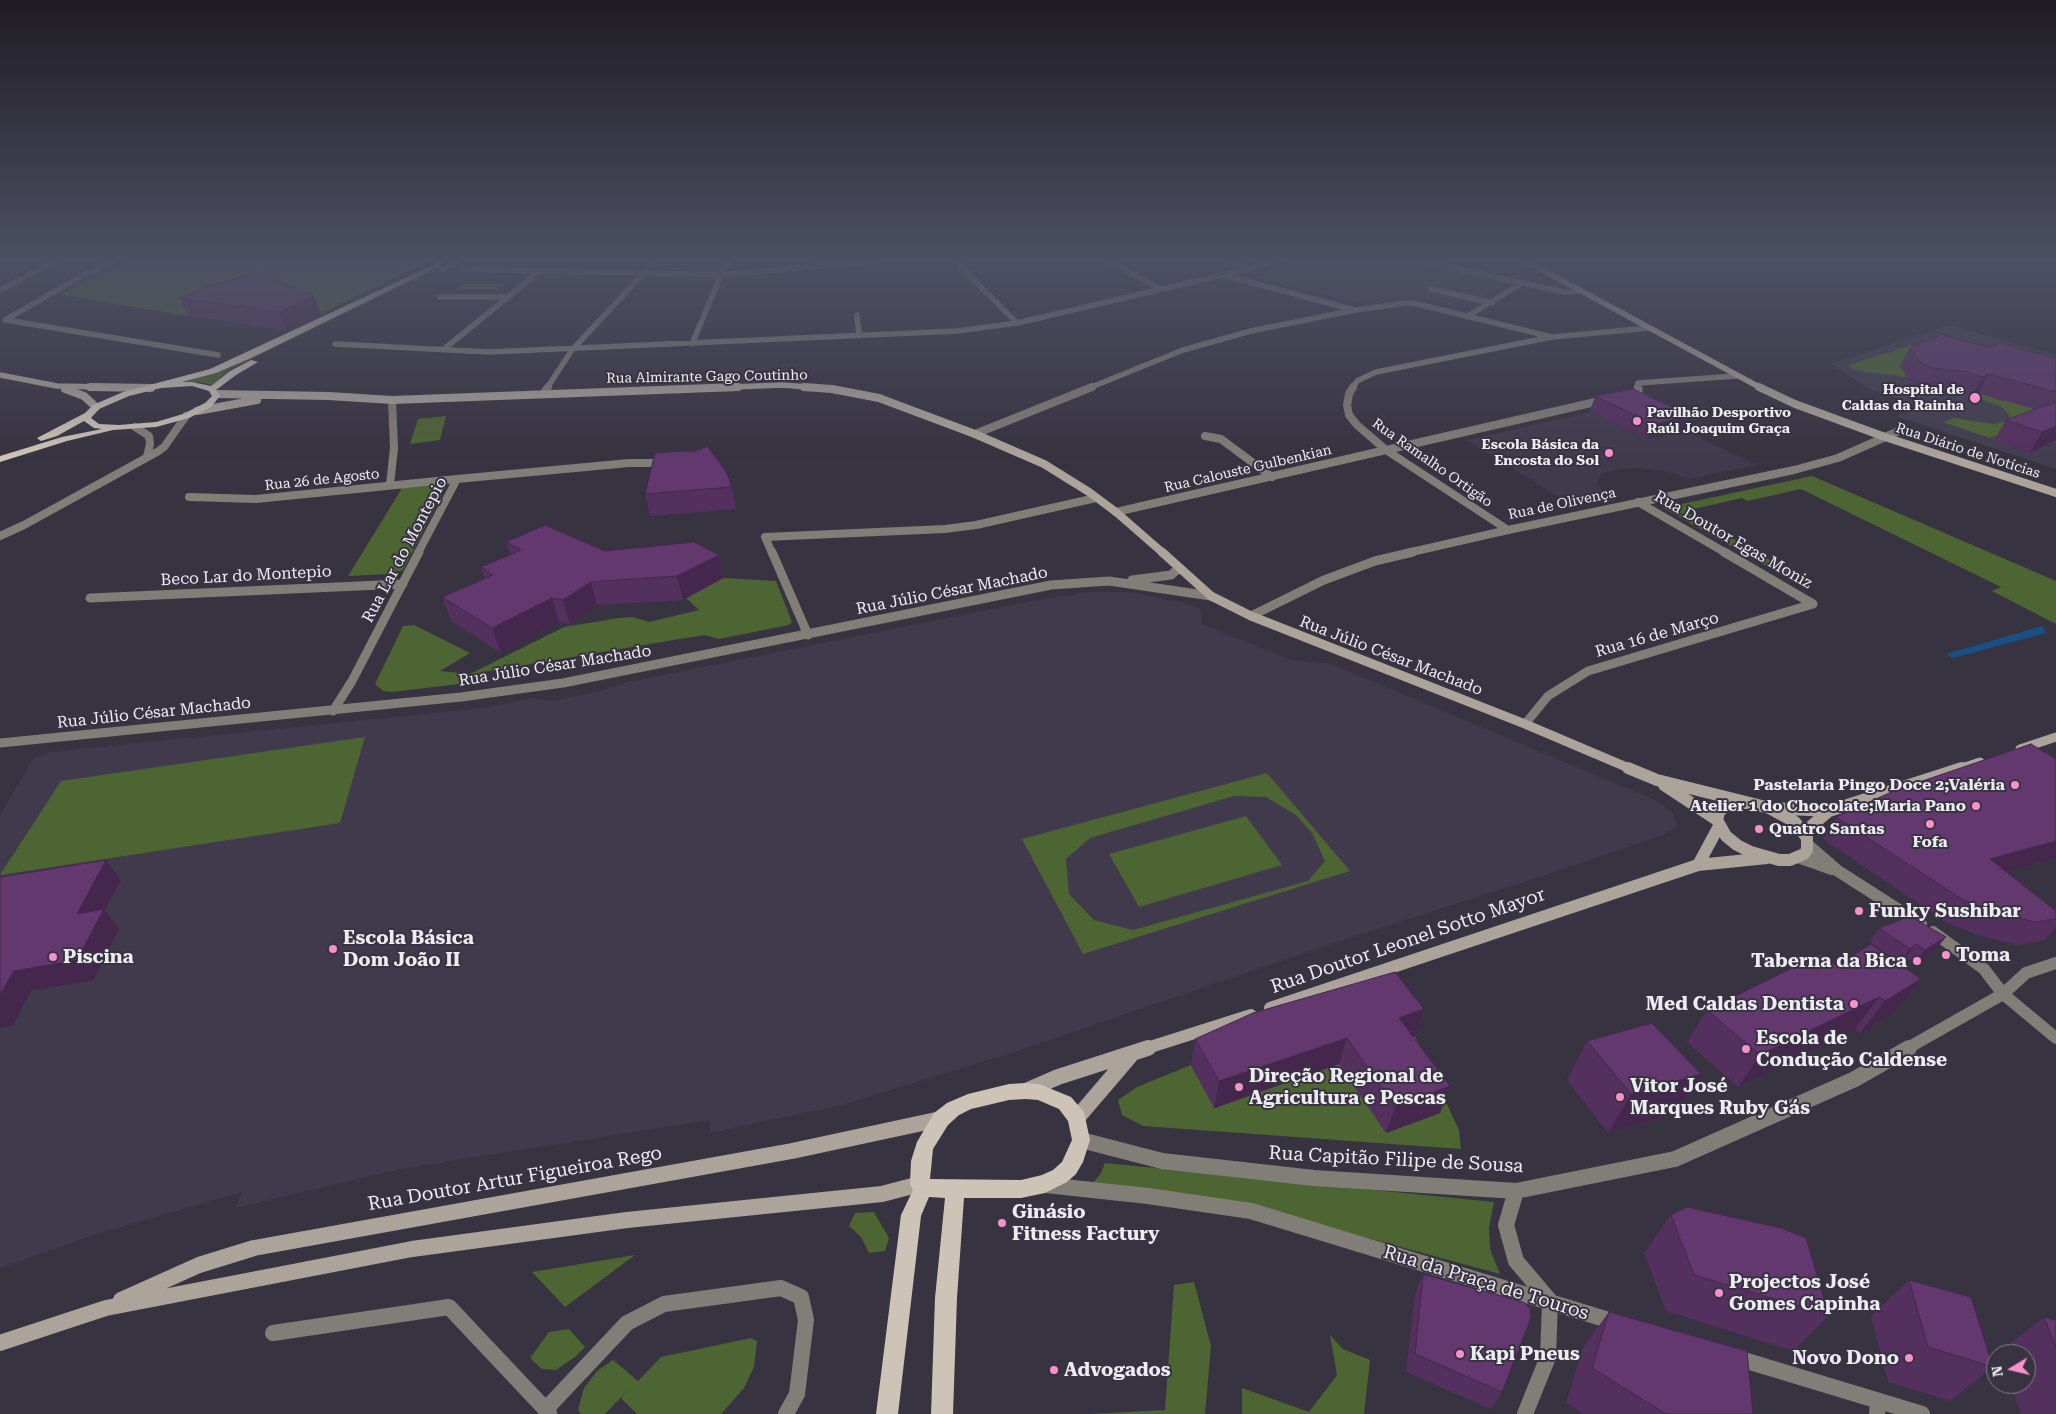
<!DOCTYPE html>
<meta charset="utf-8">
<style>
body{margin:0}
#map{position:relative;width:2056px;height:1414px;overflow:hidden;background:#383340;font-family:"Roboto Serif",serif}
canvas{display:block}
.north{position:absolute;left:1986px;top:1344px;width:50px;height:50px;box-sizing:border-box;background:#383340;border:1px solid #817d88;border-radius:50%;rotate:261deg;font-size:14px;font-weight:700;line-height:20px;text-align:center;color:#eeebf3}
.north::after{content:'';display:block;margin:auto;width:18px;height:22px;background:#f890cb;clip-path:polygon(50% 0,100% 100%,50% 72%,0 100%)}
</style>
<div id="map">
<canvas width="2056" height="1414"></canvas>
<div class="north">N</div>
</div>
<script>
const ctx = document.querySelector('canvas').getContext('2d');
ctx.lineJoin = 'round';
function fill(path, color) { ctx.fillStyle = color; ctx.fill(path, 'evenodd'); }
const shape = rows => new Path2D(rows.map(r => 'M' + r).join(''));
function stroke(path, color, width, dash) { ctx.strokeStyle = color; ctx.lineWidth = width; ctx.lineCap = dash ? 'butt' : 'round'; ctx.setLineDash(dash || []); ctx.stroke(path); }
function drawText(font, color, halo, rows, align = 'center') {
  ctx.font = font + ' "Roboto Serif",serif'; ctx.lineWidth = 4; ctx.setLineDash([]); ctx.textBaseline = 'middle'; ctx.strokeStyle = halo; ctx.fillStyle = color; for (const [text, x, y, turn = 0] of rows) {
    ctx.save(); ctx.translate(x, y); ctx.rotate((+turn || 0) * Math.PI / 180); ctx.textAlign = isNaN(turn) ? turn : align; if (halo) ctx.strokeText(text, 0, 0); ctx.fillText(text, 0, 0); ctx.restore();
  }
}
fill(shape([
 [1295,260,1405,260,1511,282,1461,308,1420,297,1364,305,1255,277],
 [1627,404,1757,465,1690,479,1669,472,1641,468,1620,469,1602,474,1597,483,1605,495,1604,498,1571,505,1467,440],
 [1090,592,1128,592,1188,604,1201,609,1202,624,1291,660,1331,664,1655,800,1672,812,1678,827,1663,835,1530,880,1334,943,1020,1050,842,1105,710,1133,710,1120,400,1169,235,1208,242,1192,97,1234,0,1268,0,815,33,759,50,752,485,708,530,698,554,701,604,690,624,683,1042,599]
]), '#413a4d');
fill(shape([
 [1949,325,2056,355,2056,469,1896,416,1921,407,1868,388,1831,364]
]), '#423e4f');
fill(shape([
 [130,260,431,260,321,314,265,289,217,303,188,316,62,295,85,280],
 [453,260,456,260,230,369,212,385,200,382,181,383,227,369],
 [464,284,505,284,497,290,455,290],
 [1912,345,1934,352,1908,377,1866,372,1853,369,1848,365],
 [1978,393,2002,401,2015,394,2031,408,2048,416,1990,438,1943,422,1954,418,1993,424,2011,420,2008,413,2000,406,1972,396],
 [446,416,440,440,410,444,418,419],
 [1812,476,2056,581,2056,624,1992,591,2001,587,1801,489,1747,501,1742,498,1685,511,1806,581,1795,582,1663,508],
 [445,485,446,487,403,570,391,574,348,576,402,488],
 [723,578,776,581,792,622,789,625,719,639,704,635,483,672,467,683,392,692,383,691,375,684,403,626,414,625,470,653,440,671,470,674,564,627,619,618,633,617,649,622,699,610,686,598],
 [365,737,340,823,0,875,61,781],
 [1267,773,1350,871,1083,954,1022,839],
 [1234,796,1266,797,1296,815,1312,833,1325,861,1308,881,1133,930,1094,920,1069,894,1066,859,1090,838],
 [1246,816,1282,865,1139,907,1109,854],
 [1415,1036,1459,1130,1461,1149,1143,1126,1122,1115,1118,1100,1137,1087,1191,1065,1215,1108],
 [1105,1163,1494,1202,1489,1227,1490,1249,1500,1274,1257,1208,1091,1185,1101,1173],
 [874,1212,889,1238,885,1251,869,1253,861,1237,849,1226,855,1213],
 [635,1255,565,1307,532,1272],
 [1194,1282,1211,1346,1205,1414,1091,1414,1165,1410,1174,1285],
 [569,1329,585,1347,575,1357,556,1370,542,1369,530,1358,549,1332],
 [1330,1335,1343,1349,1370,1360,1364,1414,1242,1414,1242,1388,1309,1412,1337,1375],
 [751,1338,757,1341,754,1367,744,1388,721,1414,637,1414,621,1398,629,1389,605,1414,581,1414,578,1410,584,1388,597,1371,613,1360,638,1381,661,1357]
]), '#4d6433');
fill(shape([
 [2042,626,2046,633,1953,658,1946,654]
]), '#195082');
stroke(shape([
 [954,260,1017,323],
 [1108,260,1160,289],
 [1227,260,1247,269],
 [1417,260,1564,292,1581,291],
 [464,269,721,275,883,260],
 [1223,275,1351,309],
 [1431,289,1492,303],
 [0,290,57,260],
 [440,297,508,297],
 [857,315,859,336],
 [1468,316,1522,283],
 [5,320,82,276,117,260],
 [6,320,218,355],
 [335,344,489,352,957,331,1017,323,1261,266,1275,260],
 [692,344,721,275,730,260],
 [444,349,540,271],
 [547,388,572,350,656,260],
 [1089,388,1183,350,1251,331,1355,310,1405,303,1417,304,1552,337],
 [1353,388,1357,381,1376,372,1552,337,1649,328],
 [1638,388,1638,383,1736,376]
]), '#817d77', 5.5);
stroke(shape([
 [1353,387,1349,394,1347,405,1349,415,1357,425,1386,450,1508,530],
 [543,394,548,387],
 [1628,395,1639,393,1638,387],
 [135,427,149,436,150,444,147,457],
 [975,434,1092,387],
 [1205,436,1221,439,1272,477],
 [390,485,394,448,392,400],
 [189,497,256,499,457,479],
 [1638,502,1726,553],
 [1116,512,1604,400],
 [0,536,24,525,157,452,164,447,186,416],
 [418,553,457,479,629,463,666,463],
 [772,553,765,537,945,529,976,525,1096,498],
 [1407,553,1508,530,1794,470,1838,458,1901,430]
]), '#817d77', 8);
stroke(shape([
 [772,552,808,635],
 [1724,552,1813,604],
 [1132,580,1171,575,1179,568],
 [90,598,403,584],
 [1251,616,1324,580,1375,561,1413,552],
 [333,711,352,681,419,552],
 [1525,724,1548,696,1588,671,1813,604],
 [0,743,461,697,563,683,1051,585,1109,581,1211,596]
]), '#817d77', 9);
stroke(shape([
 [1808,845,1838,871,1921,924],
 [1798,857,1832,869],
 [1933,932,1984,969,2003,994,2056,1038],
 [1906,1049,2003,994,2026,973,2056,963]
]), '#817d77', 12);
stroke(shape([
 [1081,1140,1162,1161,1314,1178,1516,1191,1675,1159,1855,1079,1909,1048],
 [1046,1185,1148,1196,1251,1211,1615,1322],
 [1516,1191,1506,1225,1516,1261,1550,1301],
 [273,1333,449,1307,549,1413],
 [1737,1358,1922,1414],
 [546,1409,627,1323,664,1304,781,1288,801,1297,806,1320,797,1394,786,1414],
 [1525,1414,1548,1357,1550,1302],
 [1877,1414,1878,1401]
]), '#817d77', 16);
stroke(shape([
 [1524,260,1761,388],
 [0,375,57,386,149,388],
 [706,388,783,385,819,388]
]), '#aca49b', 5.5);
stroke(shape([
 [90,387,151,388],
 [804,387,832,389,879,398,975,434,1044,464,1089,492,1116,512,1163,553],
 [1759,387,1795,404,1885,437,2056,493],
 [65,389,84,396,96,407],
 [216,394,329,396,392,400,738,387],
 [197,411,257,400]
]), '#aca49b', 8);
stroke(shape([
 [1162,552,1211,596,1251,616,1525,724,1631,769],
 [2020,749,2056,737],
 [1959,769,1980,762]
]), '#aca49b', 9);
stroke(shape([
 [1628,768,1657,780,1750,803],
 [1664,785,1717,820],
 [1737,803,1750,803,1769,808,1795,822,1807,838,1807,850,1804,854,1790,860,1779,860,1751,852,1737,845,1726,836,1717,820,1719,812,1725,806,1737,803],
 [1769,808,1829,811,1962,768],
 [1804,832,1829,811],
 [1698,865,1719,826],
 [1270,1008,1698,865,1767,858],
 [1144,1049,1251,1015]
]), '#aca49b', 12);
stroke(shape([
 [1028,1090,1058,1077,1148,1048],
 [1077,1118,1130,1056],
 [121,1300,199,1265,254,1248,792,1151,941,1119],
 [0,1343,106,1308,412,1249,627,1220,882,1194,920,1184]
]), '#aca49b', 16);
fill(shape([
 [444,260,452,260,251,358,216,373,182,382,192,382,211,386,230,371,251,360,258,362,236,375,216,390,220,396,211,407,189,418,156,427,113,430,67,441,0,462,0,456,62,437,102,429,94,428,84,421,57,436,41,441,37,438,85,413,93,405,123,392,210,369,444,260],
 [192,386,209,391,212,396,205,403,183,414,156,422,119,425,99,424,91,418,99,409,129,396,161,388,192,386],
 [457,260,465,260,444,271,439,270,457,260],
 [1026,1083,1039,1084,1071,1097,1084,1112,1090,1140,1083,1162,1076,1174,1067,1182,1045,1193,1021,1198,964,1198,957,1298,953,1414,931,1414,935,1298,945,1198,929,1197,921,1216,898,1414,876,1414,901,1215,913,1190,910,1184,911,1161,917,1142,934,1113,947,1103,968,1094,1009,1084,1026,1083],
 [1026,1099,1038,1100,1059,1109,1068,1121,1072,1140,1062,1162,1053,1170,1042,1175,1021,1180,930,1179,933,1149,948,1125,959,1115,971,1109,1009,1100,1026,1099]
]), '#cdc3b7');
fill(shape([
 [180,298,321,314,286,330,188,316],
 [1910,348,1989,348,2056,359,2056,440,2030,453,1994,441,2006,420,2035,409,1978,393,1972,396,1953,391,1923,387,1911,382,1900,367],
 [1595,396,1685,431,1648,439,1590,411],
 [732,487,736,509,650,516,645,494],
 [506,542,605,551,719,555,723,578,683,600,597,605,570,624,559,622,501,653,451,621,442,597,485,579,481,567,510,555],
 [2056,759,2056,858,2006,872,2056,911,2056,927,2045,940,2016,945,1978,935,1946,922,1823,839,1836,817],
 [1879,928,1935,950,1914,964,1906,957,1900,962,1869,942],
 [1836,965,1921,979,1896,1011,1860,1033,1855,1029,1738,1087,1687,1042,1707,1010],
 [1424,1009,1415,1036,1413,1037,1440,1113,1386,1133,1339,1064,1214,1108,1191,1065,1195,1039],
 [1587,1041,1701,1074,1676,1113,1608,1133,1567,1080],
 [1671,1215,1829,1315,1793,1351,1666,1311,1644,1253],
 [1423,1274,1502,1392,1491,1409,1406,1372,1415,1293],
 [1909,1280,1993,1367,1950,1401,1888,1382,1871,1316],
 [1609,1312,1753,1414,1584,1414,1566,1403,1583,1347],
 [2044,1317,2056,1320,2056,1414,2021,1414,2010,1384,2026,1384,2026,1354,2000,1354,1999,1352]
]), '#54305f');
fill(shape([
 [314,296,321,314,286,330,279,312],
 [1989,374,1978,393,1972,396,1982,377],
 [1691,416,1685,431,1648,439,1654,424],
 [2056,426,2056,440,2030,453,2042,432],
 [719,555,723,578,683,600,677,576],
 [591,582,597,605,570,624,563,600],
 [552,598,559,622,501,653,492,628],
 [2056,841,2056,858,1973,881,1990,859],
 [106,860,121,880,105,910,119,929,94,980,31,991,13,1025,0,1028,0,995,14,971,77,914],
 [1946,937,1935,950,1914,964,1925,950],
 [1916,944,1906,957,1900,962,1910,949],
 [1921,979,1896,1011,1860,1033,1885,1001],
 [1879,997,1855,1029,1738,1087,1760,1055],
 [1424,1009,1415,1036,1390,1045,1399,1018],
 [1347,1038,1339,1064,1214,1108,1219,1081],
 [1701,1074,1676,1113,1608,1133,1631,1094],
 [1450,1086,1440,1113,1386,1133,1395,1107]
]), '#45274e');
const building = shape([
 [258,272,314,296,279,312,180,298,209,286,258,272],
 [1942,334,1989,348,2001,343,2056,359,2056,392,1989,374,1982,377,1963,371,1933,368,1921,363,1910,348,1942,334],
 [1633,389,1691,416,1654,424,1595,396,1633,389],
 [2056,402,2056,426,2042,432,2006,420,2056,402],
 [707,446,726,471,732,487,645,494,655,453,681,451,694,452,707,446],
 [545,525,605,551,694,542,719,555,677,576,591,582,563,600,552,598,492,628,442,597,493,575,481,567,521,550,506,542,545,525],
 [2031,744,2056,759,2056,841,1990,859,2056,911,2056,919,2035,922,1996,913,1963,900,1836,817,1896,790,2031,744],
 [106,860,77,914,104,909,77,960,14,971,0,995,0,877,106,860],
 [1910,916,1946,937,1925,950,1916,944,1910,949,1879,928,1910,916],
 [1871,944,1921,979,1885,1001,1879,997,1760,1055,1707,1010,1820,954,1836,965,1871,944],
 [1395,972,1424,1009,1399,1018,1450,1086,1395,1107,1347,1038,1219,1081,1195,1039,1253,1013,1395,972],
 [1652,1023,1701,1074,1631,1094,1587,1041,1652,1023],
 [1687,1207,1781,1228,1806,1238,1829,1315,1694,1275,1671,1215,1687,1207],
 [1423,1274,1523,1302,1530,1308,1531,1318,1502,1392,1415,1354,1423,1274],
 [1909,1280,1971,1297,1993,1367,1928,1347,1909,1280],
 [1609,1312,1747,1351,1753,1414,1666,1414,1592,1368,1609,1312],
 [2044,1317,2056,1320,2056,1348,2044,1317]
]);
fill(building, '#62386f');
stroke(building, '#45274e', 1);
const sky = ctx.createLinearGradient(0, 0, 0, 458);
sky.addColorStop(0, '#1f1c23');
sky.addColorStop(0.57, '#4d5064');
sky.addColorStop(1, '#4d506400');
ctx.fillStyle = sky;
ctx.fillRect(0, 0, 2056, 458);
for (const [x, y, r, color] of [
 [1975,398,6,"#f890cb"],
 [1637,421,5,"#f890cb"],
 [1609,453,5,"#f890cb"],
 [2015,785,5,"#f890cb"],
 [1976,806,5,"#f890cb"],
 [1930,824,5,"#f890cb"],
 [1759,829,5,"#f890cb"],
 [1859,911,5,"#f890cb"],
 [333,949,5,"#f890cb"],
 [1946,955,5,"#f890cb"],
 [53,957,5,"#f890cb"],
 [1917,961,5,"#f890cb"],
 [1854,1004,5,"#f890cb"],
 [1746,1049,5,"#f890cb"],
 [1239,1087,5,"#f890cb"],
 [1620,1097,5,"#f890cb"],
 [1002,1223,5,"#f890cb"],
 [1719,1293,5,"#f890cb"],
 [1460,1354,5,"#f890cb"],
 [1909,1358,5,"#f890cb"],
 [1054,1370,5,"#f890cb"]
]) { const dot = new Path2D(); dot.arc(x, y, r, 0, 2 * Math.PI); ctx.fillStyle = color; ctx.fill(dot); stroke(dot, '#383340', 2); }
drawText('14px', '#eeebf3', '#383340', [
 ["Rua Almirante Gago Coutinho",707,377,-1],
 ["Rua Diário de Notícias",1968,451,18],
 ["Rua Ramalho Ortigão",1432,463,35],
 ["Rua Calouste Gulbenkian",1248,469,-13],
 ["Rua 26 de Agosto",322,480,-6],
 ["Rua de Olivença",1562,504,-12]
]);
drawText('bold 14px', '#eeebf3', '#383340', [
 ["Hospital de",1964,390],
 ["Caldas da Rainha",1964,406],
 ["Pavilhão Desportivo",1647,413,"left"],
 ["Raúl Joaquim Graça",1647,429,"left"],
 ["Escola Básica da",1599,445],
 ["Encosta do Sol",1599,461]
], 'right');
drawText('16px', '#eeebf3', '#383340', [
 ["Rua Doutor Egas Moniz",1733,540,30],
 ["Rua Lar do Montepio",405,550,-62],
 ["Beco Lar do Montepio",246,576,-3],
 ["Rua Júlio César Machado",952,591,-11],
 ["Rua 16 de Março",1657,635,-16],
 ["Rua Júlio César Machado",1391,656,21],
 ["Rua Júlio César Machado",555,666,-9],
 ["Rua Júlio César Machado",154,713,-6]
]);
drawText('bold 16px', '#eeebf3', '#383340', [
 ["Pastelaria Pingo Doce 2;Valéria",2005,785],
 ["Atelier 1 do Chocolate;Maria Pano",1966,806],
 ["Quatro Santas",1769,829,"left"],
 ["Fofa",1930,842,"center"]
], 'right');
drawText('bold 19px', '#eeebf3', '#383340', [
 ["Funky Sushibar",1869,911],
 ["Escola Básica",343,938],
 ["Dom João II",343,960],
 ["Toma",1956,955],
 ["Piscina",63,957],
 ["Taberna da Bica",1907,961,"right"],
 ["Med Caldas Dentista",1844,1004,"right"],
 ["Escola de",1756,1038],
 ["Condução Caldense",1756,1060],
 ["Direção Regional de",1249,1076],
 ["Agricultura e Pescas",1249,1098],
 ["Vitor José",1630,1086],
 ["Marques Ruby Gás",1630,1108],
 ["Ginásio",1012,1212],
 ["Fitness Factury",1012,1234],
 ["Projectos José",1729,1282],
 ["Gomes Capinha",1729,1304],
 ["Kapi Pneus",1470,1354],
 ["Novo Dono",1899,1358,"right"],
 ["Advogados",1064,1370]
], 'left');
drawText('19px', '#eeebf3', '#383340', [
 ["Rua Doutor Leonel Sotto Mayor",1408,941,-19],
 ["Rua Capitão Filipe de Sousa",1396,1160,3],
 ["Rua Doutor Artur Figueiroa Rego",515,1179,-10],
 ["Rua da Praça de Touros",1486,1283,17]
]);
</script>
